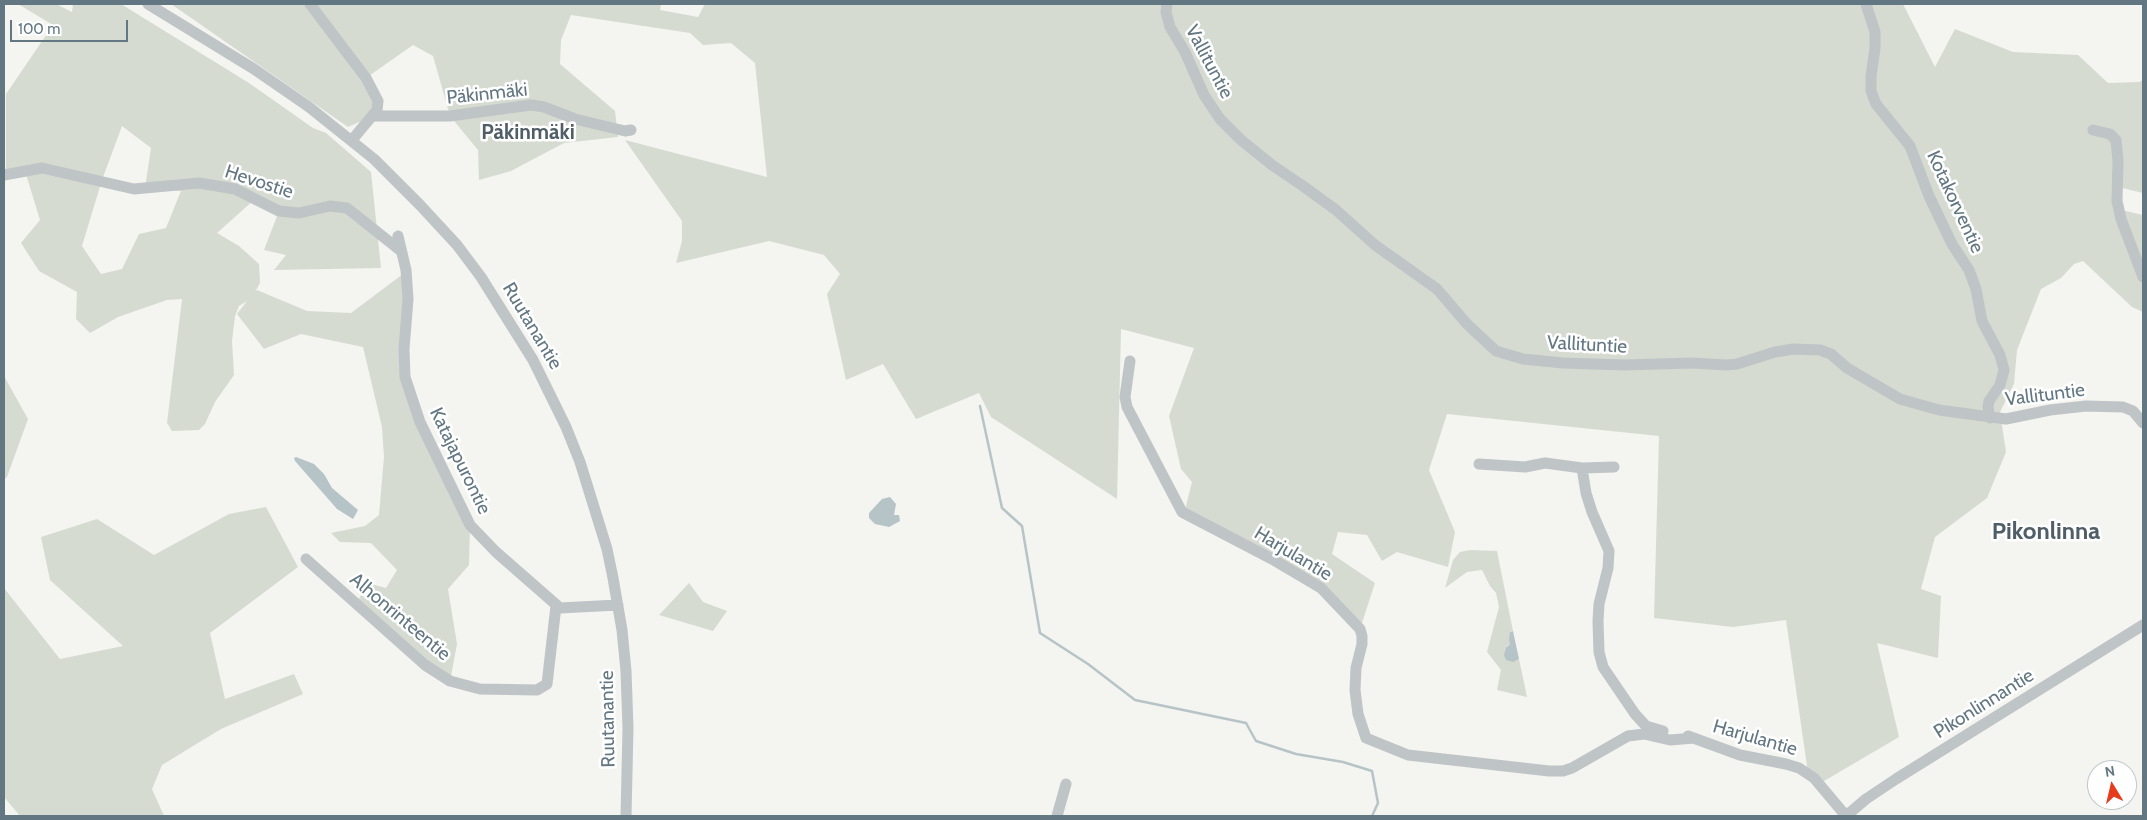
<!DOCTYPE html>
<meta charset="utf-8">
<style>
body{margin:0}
#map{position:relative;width:2147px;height:820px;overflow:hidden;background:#f4f4f0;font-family:Cabin,sans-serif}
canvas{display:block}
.frame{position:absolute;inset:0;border:5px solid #627782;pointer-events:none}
.north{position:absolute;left:2087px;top:760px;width:50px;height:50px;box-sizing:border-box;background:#fff;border:1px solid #c0c9cd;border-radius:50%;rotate:351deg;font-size:14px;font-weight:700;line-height:20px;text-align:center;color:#627782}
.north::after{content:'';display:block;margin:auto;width:18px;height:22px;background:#e73b1d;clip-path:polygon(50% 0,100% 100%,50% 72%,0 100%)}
.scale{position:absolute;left:10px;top:20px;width:118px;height:22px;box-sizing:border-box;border:2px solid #627782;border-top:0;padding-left:6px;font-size:15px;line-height:18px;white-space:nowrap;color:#627782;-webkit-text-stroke:4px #fff;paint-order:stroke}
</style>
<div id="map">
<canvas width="2147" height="820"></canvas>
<div class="frame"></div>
<div class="north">N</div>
<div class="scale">100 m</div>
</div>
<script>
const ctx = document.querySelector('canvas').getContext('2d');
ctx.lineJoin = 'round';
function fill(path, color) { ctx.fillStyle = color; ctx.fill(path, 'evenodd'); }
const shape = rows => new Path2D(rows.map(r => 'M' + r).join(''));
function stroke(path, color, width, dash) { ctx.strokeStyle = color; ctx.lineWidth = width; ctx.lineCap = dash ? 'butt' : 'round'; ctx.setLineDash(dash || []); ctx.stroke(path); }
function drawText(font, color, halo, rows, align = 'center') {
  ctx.font = font + ' Cabin,sans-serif'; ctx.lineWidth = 5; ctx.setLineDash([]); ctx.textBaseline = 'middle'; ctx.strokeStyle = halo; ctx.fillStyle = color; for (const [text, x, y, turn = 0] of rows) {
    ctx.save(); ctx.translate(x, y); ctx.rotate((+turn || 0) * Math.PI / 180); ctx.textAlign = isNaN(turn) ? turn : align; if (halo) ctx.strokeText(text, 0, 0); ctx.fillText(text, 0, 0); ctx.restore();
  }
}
fill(shape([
 [18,4,56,4,72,12,73,4,121,4,249,83,313,128,326,133,371,172,381,268,274,270,286,255,264,250,279,211,255,199,217,233,239,246,259,264,260,283,255,292,257,290,307,311,351,313,403,274,405,377,470,525,469,565,448,589,457,644,450,681,358,601,367,583,386,588,397,570,371,543,340,542,331,533,365,526,379,515,384,457,382,427,363,347,301,334,264,349,237,314,247,301,239,306,235,316,232,341,234,375,215,402,205,424,199,430,172,431,167,423,182,299,167,300,118,317,90,333,76,319,77,292,39,271,21,243,40,220,25,171,6,174,6,94,53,25],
 [122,126,151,148,145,188,181,191,166,228,139,234,122,269,101,274,82,246,102,180],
 [171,4,661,4,660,10,698,17,705,4,1903,4,1935,67,1955,29,2013,52,2078,55,2108,83,2139,82,2143,80,2143,193,2118,187,2117,209,2143,215,2143,312,2132,307,2083,261,2074,264,2061,278,2041,289,2017,350,2014,384,2000,412,2006,452,1987,498,1935,537,1921,589,1941,596,1938,658,1877,643,1899,737,1819,784,1808,773,1786,620,1733,627,1654,618,1659,436,1447,414,1429,470,1455,532,1448,567,1397,552,1382,561,1367,535,1338,532,1332,554,1375,583,1360,629,1327,594,1184,514,1192,482,1181,469,1169,416,1194,348,1121,329,1117,499,991,417,979,393,916,419,883,364,846,380,827,294,840,274,824,255,769,241,676,263,682,241,682,221,625,140,767,177,755,63,731,43,703,45,690,33,571,15,561,40,560,64,615,111,618,137,564,143,511,171,479,180,478,150,450,116,433,56,413,45,366,78,378,101,373,116,348,127],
 [4,376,28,419,7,477,4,479],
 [266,507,298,567,210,633,225,699,294,674,303,694,221,729,162,765,152,789,164,816,20,816,4,797,4,588,60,659,123,646,50,580,41,537,97,519,154,555,229,514],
 [1470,550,1497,551,1513,631,1511,631,1510,644,1507,646,1518,660,1519,659,1527,697,1497,690,1501,670,1487,652,1499,607,1496,593,1490,586,1482,570,1467,572,1445,588,1453,560,1460,552],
 [689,583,703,602,727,611,713,631,659,615]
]), '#d6dbd1');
fill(shape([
 [296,457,314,464,324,474,332,488,358,510,353,519,337,509,295,461,294,458],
 [890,497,896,504,894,515,899,515,900,521,889,527,875,524,869,518,869,513,882,499],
 [1513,631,1519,659,1513,662,1506,660,1504,655,1506,648,1510,644,1509,639,1510,632]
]), '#b6c4c7');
stroke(shape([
 [980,406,1002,508,1022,526,1040,633,1088,664,1135,700,1246,723,1256,741,1296,754,1343,762,1372,771,1378,803,1372,816]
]), '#b6c4c7', 2.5);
stroke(shape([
 [148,4,254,69,309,107,374,159,420,205,457,245,481,277,533,360,566,427,580,462,607,549,613,578,622,630,626,671,628,728,626,816],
 [310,4,366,78,378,101,377,110,352,140],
 [1167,4,1166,12,1170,27,1185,52,1204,95,1220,119,1241,140,1272,165,1303,186,1336,210,1375,245,1437,289,1467,324,1496,351,1523,359,1563,363,1625,365,1692,363,1726,365,1737,364,1775,352,1793,349,1820,350,1831,354,1847,368,1900,399,1939,410,2006,419,2050,410,2086,406,2123,407,2133,411,2143,423],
 [1866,4,1875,32,1875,48,1871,76,1871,91,1876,104,1910,146,1929,196,1952,244,1969,270,1976,289,1982,321,2000,355,2004,370,2000,385,1989,401,1988,407,1990,418],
 [373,116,450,116,531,105,544,107,575,119,625,131,631,130],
 [2093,130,2110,134,2116,140,2118,161,2117,201,2121,219,2143,277],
 [4,175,42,168,134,189,199,183,235,189,279,211,299,213,330,206,347,208,401,251],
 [398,236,406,270,408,299,404,349,405,377,420,422,470,525,496,552,560,608,618,605],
 [1130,361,1125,397,1127,407,1182,512,1272,559,1321,588,1360,629,1362,636,1362,644,1356,668,1355,690,1358,714,1366,738,1408,755,1549,771,1563,771,1572,768,1628,736,1644,734,1670,740,1694,738],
 [1479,464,1525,467,1545,463,1582,468,1614,467],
 [1582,468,1586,493,1592,512,1609,551,1608,568,1599,604,1598,621,1599,652,1603,667,1635,714,1646,726,1663,731],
 [306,559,425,665,450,681,480,689,537,690,547,684,556,606],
 [1688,736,1740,755,1786,764,1799,768,1814,778,1846,816],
 [1057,816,1066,784],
 [1846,816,1866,799,1896,779,2143,625]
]), '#bfc4c6', 11);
drawText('19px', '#627782', '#fff', [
 ["Vallituntie",1209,62,62],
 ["Päkinmäki",487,94,-6],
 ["Hevostie",259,182,18],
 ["Kotakorventie",1955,202,65],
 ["Ruutanantie",532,326,59],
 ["Vallituntie",1587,345,3],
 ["Vallituntie",2045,395,-7],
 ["Katajapurontie",460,461,64],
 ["Harjulantie",1293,554,31],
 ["Alhonrinteentie",400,617,40],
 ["Pikonlinnantie",1984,704,-32],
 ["Ruutanantie",608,719,-91],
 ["Harjulantie",1755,738,16]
]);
drawText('bold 21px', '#505f67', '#fff', [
 ["Päkinmäki",528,133]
]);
drawText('bold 24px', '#505f67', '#fff', [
 ["Pikonlinna",2046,532]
]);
</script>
